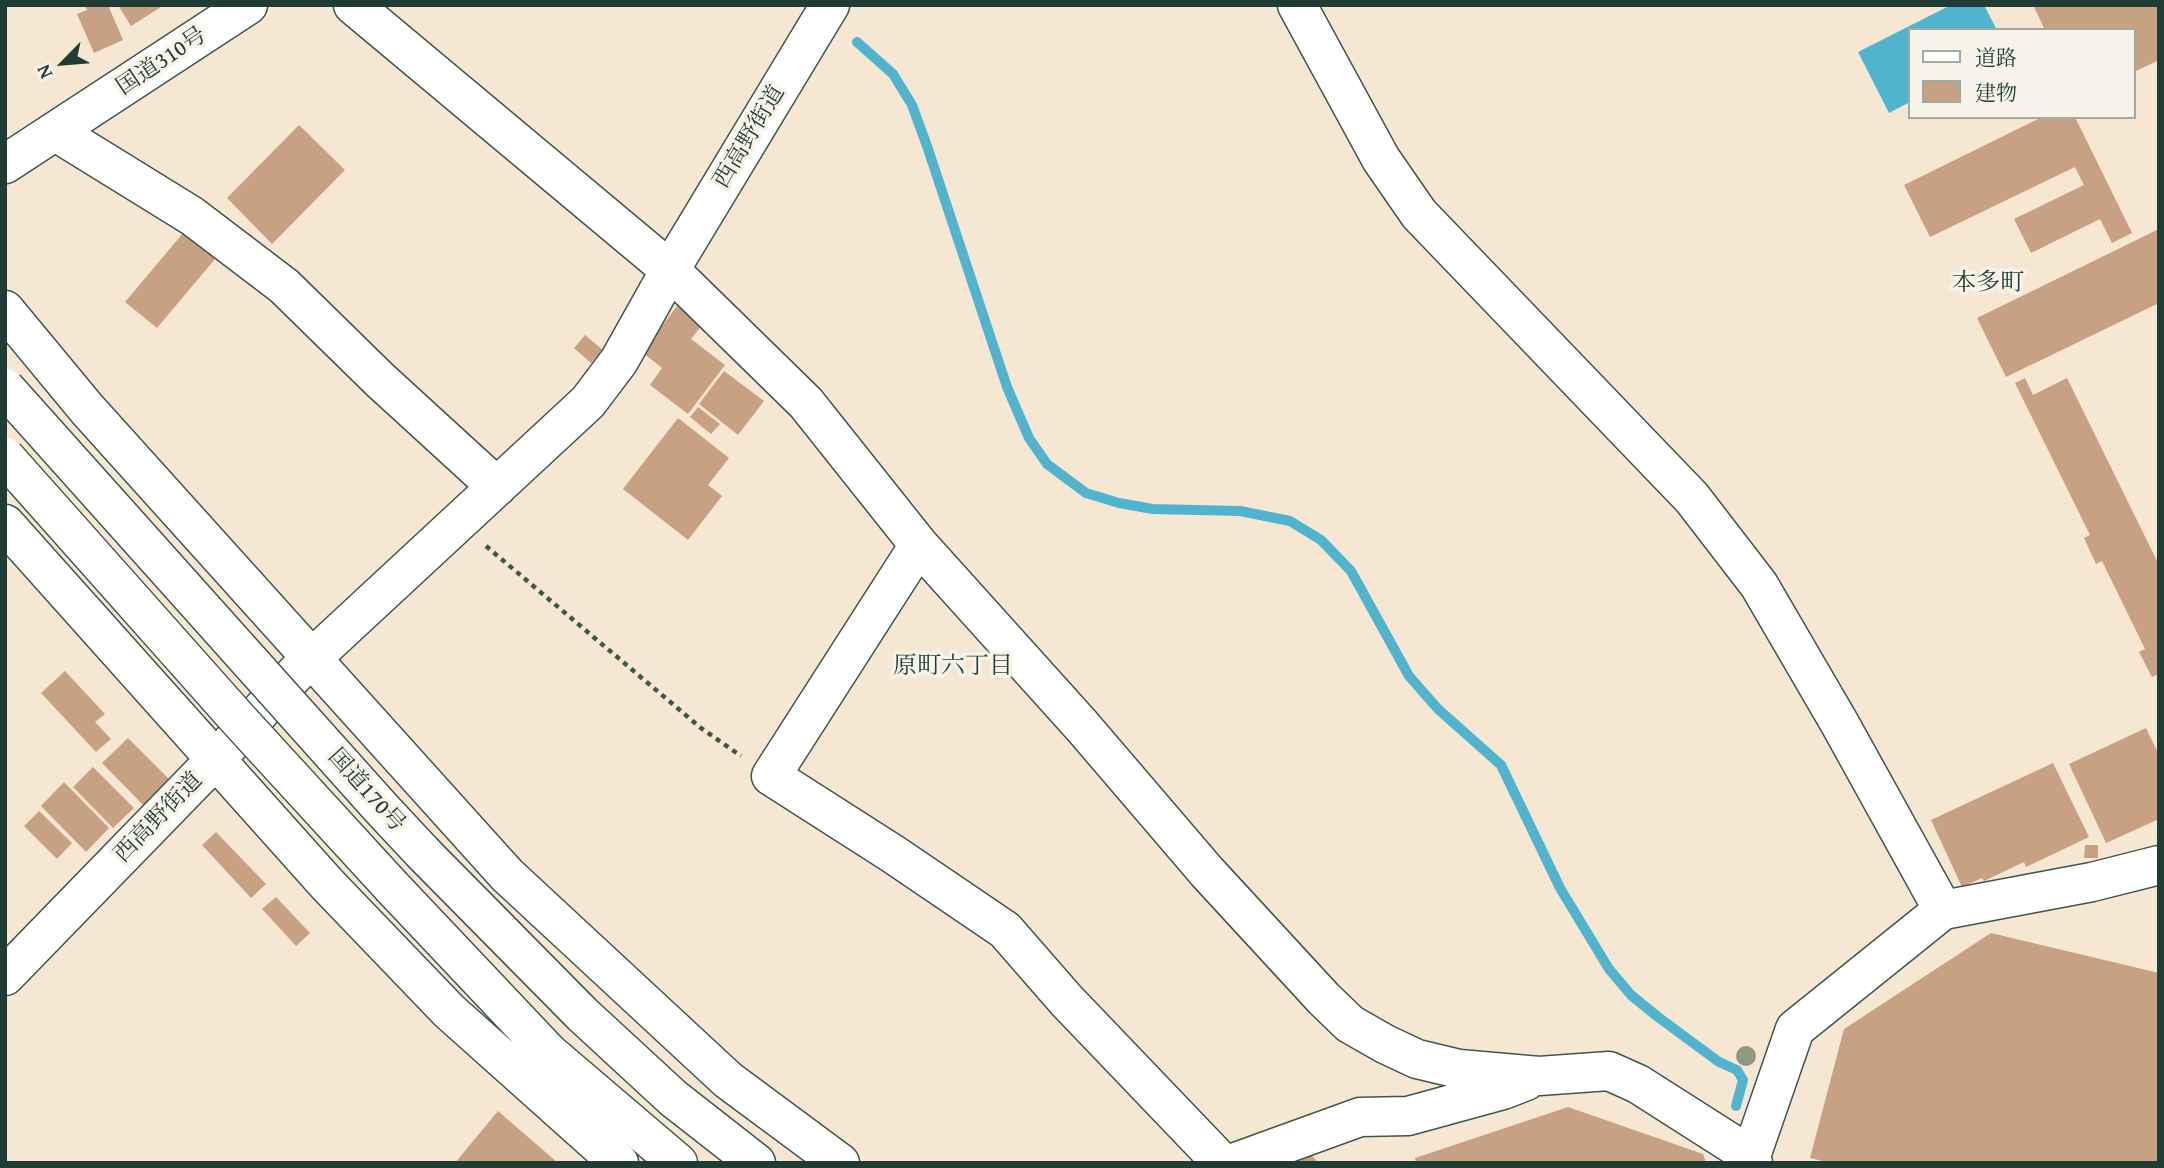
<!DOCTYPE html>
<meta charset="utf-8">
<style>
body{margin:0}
#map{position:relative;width:2164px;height:1168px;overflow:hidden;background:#f6e7d3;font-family:"Gentium Book Plus","Noto Serif JP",serif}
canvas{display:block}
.frame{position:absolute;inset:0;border:7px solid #1f3d34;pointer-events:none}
.legend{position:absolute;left:1908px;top:28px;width:228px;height:91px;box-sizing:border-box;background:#f7f3e8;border:2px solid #a1aaa0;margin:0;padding:9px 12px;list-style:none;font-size:21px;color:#1f3d34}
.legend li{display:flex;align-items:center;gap:14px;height:35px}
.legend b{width:35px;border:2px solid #a1aaa0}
.north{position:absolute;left:28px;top:28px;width:70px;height:70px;-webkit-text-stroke:5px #f7f3e8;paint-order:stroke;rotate:245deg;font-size:19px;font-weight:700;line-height:28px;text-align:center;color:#1f3d34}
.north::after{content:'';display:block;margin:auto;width:24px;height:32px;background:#1f3d34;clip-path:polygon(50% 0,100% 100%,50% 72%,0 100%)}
</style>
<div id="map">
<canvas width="2164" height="1168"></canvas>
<div class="frame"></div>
<ul class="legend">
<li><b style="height:9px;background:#fff"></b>道路</li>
<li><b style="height:19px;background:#c8a082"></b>建物</li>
</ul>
<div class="north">N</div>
</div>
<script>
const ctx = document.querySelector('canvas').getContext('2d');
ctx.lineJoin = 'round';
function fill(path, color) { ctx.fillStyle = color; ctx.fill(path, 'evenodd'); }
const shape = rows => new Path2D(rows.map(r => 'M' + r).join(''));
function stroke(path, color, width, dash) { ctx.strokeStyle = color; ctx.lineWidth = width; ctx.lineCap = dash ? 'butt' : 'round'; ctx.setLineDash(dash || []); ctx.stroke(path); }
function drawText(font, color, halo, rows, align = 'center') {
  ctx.font = font + ' "Gentium Book Plus","Noto Serif JP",serif'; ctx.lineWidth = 7; ctx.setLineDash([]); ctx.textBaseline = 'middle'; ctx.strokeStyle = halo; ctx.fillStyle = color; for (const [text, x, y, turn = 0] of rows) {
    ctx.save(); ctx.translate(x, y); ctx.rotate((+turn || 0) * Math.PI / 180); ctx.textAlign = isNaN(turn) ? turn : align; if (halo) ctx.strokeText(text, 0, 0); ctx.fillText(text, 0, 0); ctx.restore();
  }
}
fill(shape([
 [1951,5,1984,5,1997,30,1910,30,1910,102,1889,113,1858,52]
]), '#50b4cf');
stroke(shape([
 [857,42,893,74,912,105,927,146,1007,387,1029,438,1047,464,1086,493,1119,503,1153,509,1240,511,1290,521,1321,540,1351,571,1409,676,1438,709,1501,765,1560,888,1609,969,1631,995,1658,1017,1719,1062,1737,1070,1743,1080,1736,1106]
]), '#50b4cf', 10);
fill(shape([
 [85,5,108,5,123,40,94,53,77,14,87,10],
 [118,5,164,5,131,26],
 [2033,5,2159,5,2159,60,2134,72,2134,30,2045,30],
 [2042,117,2075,117,2132,233,2112,243,2100,219,2031,253,2014,219,2084,185,2075,167,1930,237,1904,185],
 [299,125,345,170,272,244,227,198],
 [2159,229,2159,303,2006,377,1977,318],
 [184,232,215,259,157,328,125,302],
 [677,306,702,325,691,339,725,365,688,414,650,385,662,368,642,352],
 [585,335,603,350,591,363,574,348],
 [724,371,764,401,738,435,699,404],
 [2025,378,2033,395,2067,378,2159,565,2159,674,2152,677,2139,652,2145,649,2102,561,2096,564,2084,538,2090,535,2015,383],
 [698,407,720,424,711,434,690,417],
 [678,418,729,458,708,485,722,496,688,540,623,489],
 [65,671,105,714,95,722,111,739,96,752,41,693],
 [2146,728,2159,755,2159,819,2106,843,2069,764],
 [128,738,172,782,146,808,102,763],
 [2053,763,2089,837,2026,867,2024,862,1984,881,1982,878,1962,887,1931,820],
 [93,767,134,808,113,828,73,787],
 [64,782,109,828,86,852,41,806],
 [39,811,72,843,57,859,24,826],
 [216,832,266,884,251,898,202,845],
 [2085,845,2098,845,2098,858,2084,858],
 [276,897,310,933,296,946,262,909],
 [1991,933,2159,973,2159,1163,1831,1163,1810,1158,1844,1029],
 [1568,1107,1703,1154,1706,1163,1416,1163,1415,1158],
 [498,1111,558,1163,455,1163],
 [1311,1155,1319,1163,1289,1163]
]), '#c8a082');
const minor = shape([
 [353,5,670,270,806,403,919,545,1082,726,1207,872,1324,999,1350,1024,1385,1044,1417,1059,1459,1069,1539,1076,1609,1071,1638,1084,1751,1156],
 [1297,5,1381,159,1419,214,1692,498,1759,585,1840,724,1943,910],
 [56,132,192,216,284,286,380,380,497,487],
 [919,545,771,776,893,854,1005,930,1066,1000,1222,1163],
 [5,976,215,760,297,672,588,402,619,361,670,270,830,5],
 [1233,1163,1360,1117,1408,1116,1503,1090,1526,1081],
 [1753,1163,1751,1156,1795,1029,1943,910,2092,882,2159,865]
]);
const trunk = shape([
 [5,164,248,5],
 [5,310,87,409,507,875,728,1080,840,1163],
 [5,524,327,884,449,1011,619,1163],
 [424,854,582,1014,673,1098,756,1163],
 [392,887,549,1053,678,1163]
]);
stroke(minor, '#3f564c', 41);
stroke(trunk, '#3f564c', 41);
stroke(shape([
 [486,546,701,728,741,756]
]), '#3f564c', 4.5, [5, 5]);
stroke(minor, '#fff', 38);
stroke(trunk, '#fff', 38);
const trunkBridge = shape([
 [5,388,381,808,424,854],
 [5,457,238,719,392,887]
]);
stroke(trunkBridge, '#3f564c', 41, []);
stroke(trunkBridge, '#fff', 38);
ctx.fillStyle = '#919882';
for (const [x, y] of [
 [1746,1056]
]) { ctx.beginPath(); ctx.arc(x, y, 10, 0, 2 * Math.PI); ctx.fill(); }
drawText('23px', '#1f3d34', '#f7f3e8', [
 ["国道310号",162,62,-34],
 ["西高野街道",750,137,-59],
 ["国道170号",366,791,48],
 ["西高野街道",159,818,-46]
]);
drawText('24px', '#1f3d34', '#f7f3e8', [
 ["本多町",1988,284],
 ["原町六丁目",953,667]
]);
</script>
